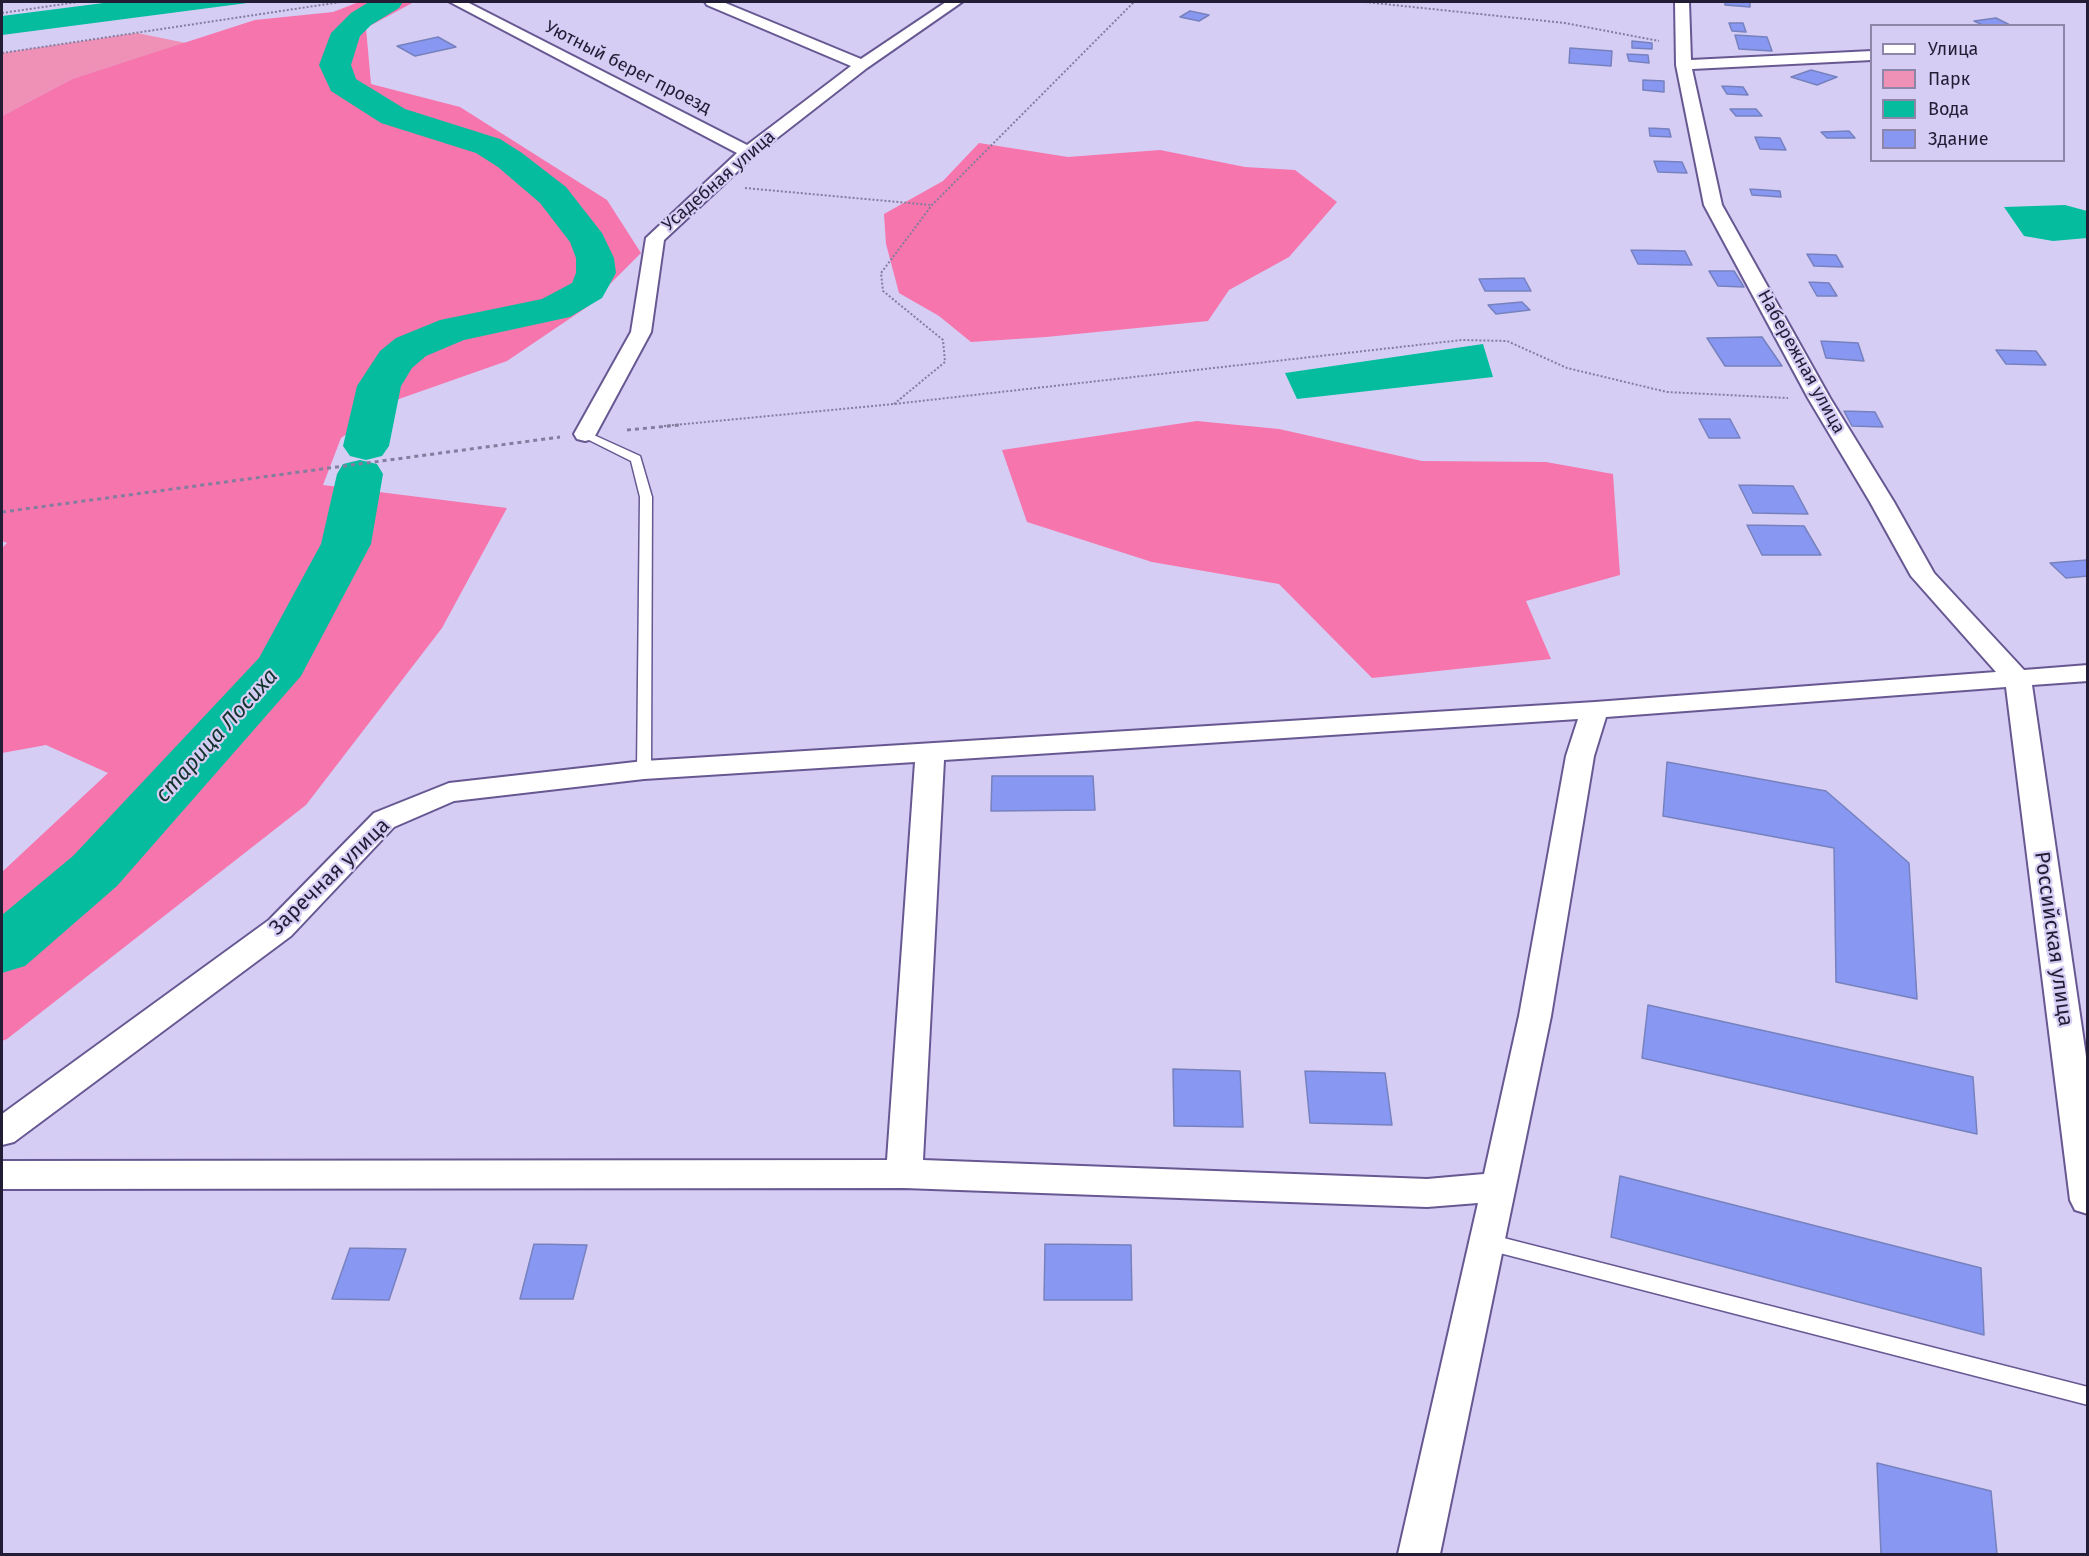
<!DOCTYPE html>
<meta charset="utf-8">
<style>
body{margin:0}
#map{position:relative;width:2089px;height:1556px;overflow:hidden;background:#d6cdf5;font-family:"Fira Sans",sans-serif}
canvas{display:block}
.frame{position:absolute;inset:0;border:3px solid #231c35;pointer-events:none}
.legend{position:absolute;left:1870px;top:24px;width:195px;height:138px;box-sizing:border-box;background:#d6cdf5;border:2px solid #8e86a8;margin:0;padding:8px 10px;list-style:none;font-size:18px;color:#231c35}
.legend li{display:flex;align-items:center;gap:12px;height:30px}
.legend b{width:30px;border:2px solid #8e86a8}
</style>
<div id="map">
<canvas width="2089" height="1556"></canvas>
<div class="frame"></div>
<ul class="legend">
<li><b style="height:8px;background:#fff"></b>Улица</li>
<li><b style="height:16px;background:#ef91b6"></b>Парк</li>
<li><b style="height:16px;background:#05bd9e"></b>Вода</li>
<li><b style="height:16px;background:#8898f2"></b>Здание</li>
</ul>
</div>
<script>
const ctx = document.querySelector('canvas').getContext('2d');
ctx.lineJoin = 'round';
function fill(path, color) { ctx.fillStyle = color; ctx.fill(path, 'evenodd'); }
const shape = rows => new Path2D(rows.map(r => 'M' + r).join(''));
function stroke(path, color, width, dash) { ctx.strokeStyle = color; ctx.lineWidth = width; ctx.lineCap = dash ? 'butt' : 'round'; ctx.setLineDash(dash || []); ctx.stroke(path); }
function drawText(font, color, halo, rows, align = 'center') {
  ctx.font = font + ' "Fira Sans",sans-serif'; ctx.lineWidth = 4.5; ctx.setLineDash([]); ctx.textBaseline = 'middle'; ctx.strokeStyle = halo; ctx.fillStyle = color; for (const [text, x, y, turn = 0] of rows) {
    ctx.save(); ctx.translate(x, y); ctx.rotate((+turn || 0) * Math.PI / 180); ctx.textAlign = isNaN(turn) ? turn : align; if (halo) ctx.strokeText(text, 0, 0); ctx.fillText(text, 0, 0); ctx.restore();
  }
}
fill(shape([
 [137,33,186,43,72,79,2,116,2,53]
]), '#ef91b6');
fill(shape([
 [359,2,414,2,366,28,371,84,460,107,607,200,641,253,587,307,507,361,399,399,341,438,323,485,507,508,442,628,306,805,7,1039,2,1041,2,872,108,773,46,745,2,753,2,548,7,543,2,541,2,116,72,79,255,20,333,12],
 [979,143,1068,157,1160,150,1245,167,1295,170,1337,202,1289,257,1229,290,1208,321,1046,337,971,342,939,316,899,293,886,244,884,214,943,181],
 [1197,421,1279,429,1422,461,1546,462,1613,474,1620,575,1526,601,1551,659,1372,678,1279,584,1152,562,1027,522,1002,450]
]), '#f575ac');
fill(shape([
 [111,2,255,2,2,35,2,16],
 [2065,205,2087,211,2087,238,2053,241,2024,236,2004,207],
 [1483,344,1493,377,1297,399,1285,373]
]), '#05bd9e');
fill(shape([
 [369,2,403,2,399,8,371,25,360,36,351,65,356,79,405,109,500,139,522,153,566,187,602,233,614,258,616,273,602,298,570,317,464,340,426,356,412,368,401,386,389,446,382,456,366,460,350,456,343,446,357,386,380,351,396,338,440,320,542,299,572,283,576,273,576,258,570,242,540,203,498,167,476,153,381,123,331,91,319,65,331,33,351,13,369,2],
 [360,460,377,464,383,474,371,544,301,676,117,886,25,966,2,973,2,915,73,856,259,658,321,544,337,474,343,464,360,460]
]), '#05bd9e');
const building = shape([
 [1725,2,1750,2,1750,7,1725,5,1725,2],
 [1190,11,1209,15,1199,21,1180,17,1190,11],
 [1996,18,2012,26,1985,26,1974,21,1996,18],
 [1729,23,1743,23,1746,32,1732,31,1729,23],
 [1735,35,1767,37,1772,51,1739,49,1735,35],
 [438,37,456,47,415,56,397,46,438,37],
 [1632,41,1652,43,1652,49,1632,48,1632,41],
 [1570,48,1612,51,1611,66,1569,63,1570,48],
 [1627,54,1648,55,1649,63,1629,61,1627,54],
 [1811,70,1837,77,1817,85,1791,77,1811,70],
 [1643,80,1664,81,1664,92,1643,90,1643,80],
 [1722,86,1743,87,1748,95,1727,94,1722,86],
 [1730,109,1756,109,1762,116,1736,116,1730,109],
 [1649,128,1669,129,1671,137,1650,136,1649,128],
 [1849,131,1855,138,1827,138,1821,132,1849,131],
 [1755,137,1780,138,1786,150,1760,149,1755,137],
 [1654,161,1682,162,1687,173,1658,172,1654,161],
 [1750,189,1780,191,1781,197,1752,195,1750,189],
 [1631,250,1685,251,1692,265,1638,264,1631,250],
 [1807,254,1836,255,1843,267,1814,266,1807,254],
 [1709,271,1734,271,1744,287,1718,286,1709,271],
 [1524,278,1531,291,1485,291,1479,279,1524,278],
 [1809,282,1829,283,1837,296,1817,296,1809,282],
 [1522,302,1530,310,1496,314,1488,305,1522,302],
 [1762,337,1782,366,1725,366,1707,338,1762,337],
 [1821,341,1858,343,1864,361,1826,358,1821,341],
 [1996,350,2036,351,2046,365,2006,364,1996,350],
 [1844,411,1875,412,1883,427,1852,426,1844,411],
 [1699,419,1730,419,1740,438,1709,438,1699,419],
 [1739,485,1793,486,1808,514,1753,513,1739,485],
 [1747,525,1804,526,1821,555,1762,555,1747,525],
 [2087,560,2088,576,2066,578,2050,563,2087,560],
 [1667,762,1826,791,1909,863,1917,999,1836,982,1834,848,1663,816,1667,762],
 [992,776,1093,776,1095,810,991,811,992,776],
 [1648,1005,1973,1077,1977,1134,1642,1058,1648,1005],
 [1173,1069,1240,1071,1243,1127,1174,1126,1173,1069],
 [1305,1071,1385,1073,1392,1125,1310,1123,1305,1071],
 [1620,1176,1981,1268,1984,1335,1611,1237,1620,1176],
 [534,1244,587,1245,573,1299,520,1299,534,1244],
 [1045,1244,1131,1245,1132,1300,1044,1300,1045,1244],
 [350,1248,406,1249,389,1300,332,1299,350,1248],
 [1877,1463,1991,1491,1997,1554,1881,1554,1877,1463]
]);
fill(building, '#8898f2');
stroke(building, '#7681be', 1.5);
const lane = shape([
 [585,431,640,456,652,497,651,770,644,775,637,770,640,497,631,461,581,436,581,432,585,431],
 [1488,1234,2088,1387,2088,1405,1488,1250,1481,1248,1478,1242,1481,1236,1488,1234]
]);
const street = shape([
 [450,2,467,2,747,145,851,66,707,5,705,2,723,2,861,59,946,2,962,2,867,68,754,156,664,240,651,332,596,434,593,439,585,441,577,439,574,434,631,332,646,238,737,153,450,2],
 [1675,2,1689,2,1691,60,1872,51,1872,60,1692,69,1722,205,1830,398,1894,502,1934,573,2024,670,2088,665,2088,681,2032,685,2088,1070,2088,1214,2075,1210,2070,1200,2006,687,1606,717,1594,756,1551,1016,1440,1554,1398,1554,1478,1203,1427,1207,904,1188,2,1189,2,1161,887,1160,915,762,644,779,454,801,394,827,291,936,14,1142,2,1145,2,1114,269,920,374,813,449,783,644,761,1595,702,1996,672,1911,576,1870,502,1808,398,1704,205,1676,65,1675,2],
 [1578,719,1566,756,1519,1016,1484,1174,1427,1179,923,1160,944,760,1578,719]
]);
stroke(lane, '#675892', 3);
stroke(street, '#675892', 4);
stroke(shape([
 [1365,2,1565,23,1659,41],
 [2,13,78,2],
 [2,53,341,2],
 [745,188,931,205],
 [894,404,945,362,943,340,883,291,881,273,932,205,1134,2],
 [664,426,894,404,1462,340,1507,341,1567,368,1667,392,1788,398]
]), '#857d9e', 2, [2, 2]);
stroke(shape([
 [627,430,680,425],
 [2,512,560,437]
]), '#857d9e', 3, [4, 4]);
fill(lane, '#fff');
fill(street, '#fff');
drawText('18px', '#231c35', '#d6cdf5', [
 ["Уютный берег проезд",628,68,27],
 ["Усадебная улица",719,181,-41],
 ["Набережная улица",1801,362,61]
]);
drawText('21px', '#231c35', '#d6cdf5', [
 ["Заречная улица",330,877,-44],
 ["Российская улица",2053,939,82]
]);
drawText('italic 22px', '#13322a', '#d6cdf5', [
 ["старица Лосиха",217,736,-48]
]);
</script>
